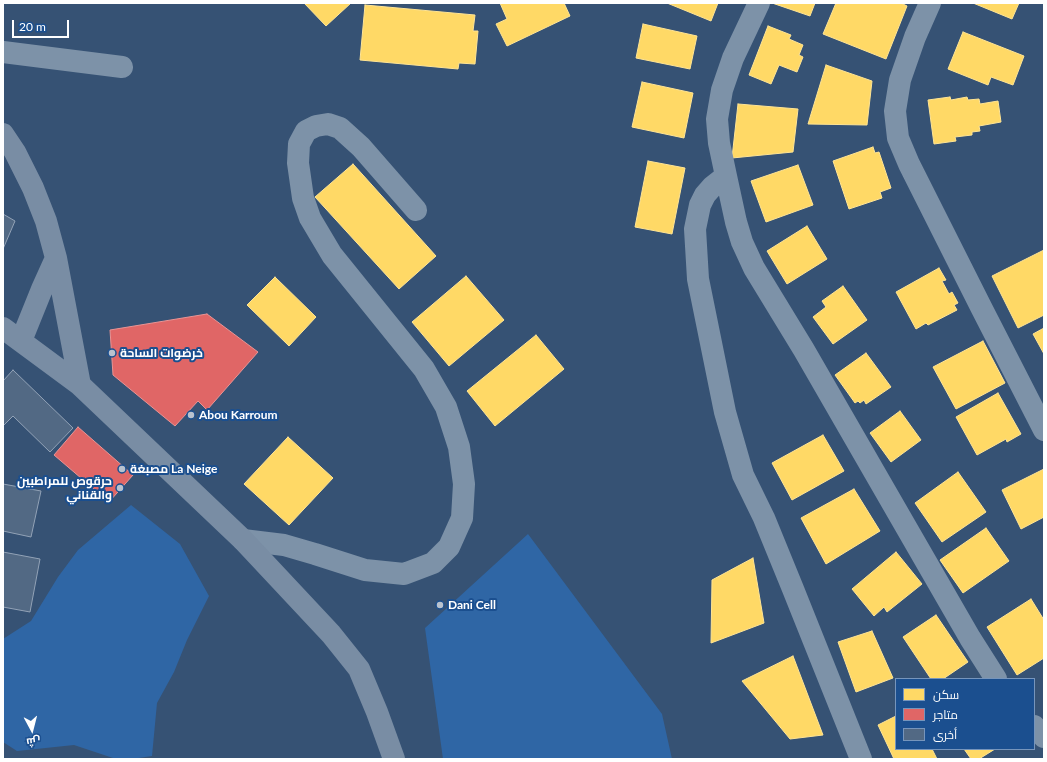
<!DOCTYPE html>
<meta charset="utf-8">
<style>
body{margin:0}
#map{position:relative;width:1047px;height:762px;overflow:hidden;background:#365274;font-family:Lato,Cairo,sans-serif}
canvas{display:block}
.frame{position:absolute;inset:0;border:4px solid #fff;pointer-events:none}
.legend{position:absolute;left:895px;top:678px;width:140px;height:72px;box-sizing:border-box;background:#1b4f8f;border:1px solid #7695bc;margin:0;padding:5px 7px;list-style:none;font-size:12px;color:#fff}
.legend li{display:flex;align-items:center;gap:8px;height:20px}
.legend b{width:20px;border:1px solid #7695bc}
.north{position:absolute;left:12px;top:710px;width:40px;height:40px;-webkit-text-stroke:3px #1b4f8f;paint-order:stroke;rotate:173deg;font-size:11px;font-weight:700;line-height:16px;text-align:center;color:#fff}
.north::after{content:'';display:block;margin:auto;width:14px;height:18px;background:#fff;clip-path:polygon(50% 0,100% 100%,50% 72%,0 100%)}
.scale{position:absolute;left:12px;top:20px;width:57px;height:18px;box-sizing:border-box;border:2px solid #fff;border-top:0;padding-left:5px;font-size:12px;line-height:14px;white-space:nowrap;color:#fff;-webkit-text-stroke:3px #1b4f8f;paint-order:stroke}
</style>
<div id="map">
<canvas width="1047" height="762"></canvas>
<div class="frame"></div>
<ul class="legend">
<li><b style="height:11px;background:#ffd966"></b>سكن</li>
<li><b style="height:11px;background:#e06666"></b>متاجر</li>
<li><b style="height:11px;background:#526984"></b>أخرى</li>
</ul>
<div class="north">ش</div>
<div class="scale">20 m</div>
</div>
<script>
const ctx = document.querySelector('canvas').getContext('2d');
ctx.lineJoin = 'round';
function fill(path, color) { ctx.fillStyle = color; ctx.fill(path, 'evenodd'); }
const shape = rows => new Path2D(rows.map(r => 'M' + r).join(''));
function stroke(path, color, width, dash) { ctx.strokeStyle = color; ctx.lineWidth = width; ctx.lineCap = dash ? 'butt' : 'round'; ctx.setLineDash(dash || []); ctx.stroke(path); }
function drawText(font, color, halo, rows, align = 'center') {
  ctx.font = font + ' Lato,Cairo,sans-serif'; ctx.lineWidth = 4; ctx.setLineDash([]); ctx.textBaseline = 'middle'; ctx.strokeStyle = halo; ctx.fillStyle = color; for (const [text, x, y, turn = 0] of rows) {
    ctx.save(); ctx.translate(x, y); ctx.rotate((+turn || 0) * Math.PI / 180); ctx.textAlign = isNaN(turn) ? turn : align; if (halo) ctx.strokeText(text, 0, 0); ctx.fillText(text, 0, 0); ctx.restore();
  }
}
fill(shape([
 [131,505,180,544,209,596,187,640,174,672,157,703,152,756,132,759,116,759,74,745,17,751,3,742,3,639,31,621,58,577,78,550],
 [528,534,662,714,672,759,443,759,425,628]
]), '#2f66a5');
const homes = shape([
 [304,3,351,3,326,26,304,3],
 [500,3,564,3,570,16,507,46,496,24,507,19,500,3],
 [667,3,718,3,711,21,667,3],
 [772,3,815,3,810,16,772,3],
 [836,3,901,3,907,6,886,59,823,34,836,3],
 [973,3,1019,3,1012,19,973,3],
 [365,5,475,15,473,31,478,31,475,64,459,63,458,69,360,60,365,5],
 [643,24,697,36,690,69,636,58,643,24],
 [768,26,791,35,789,39,803,45,799,55,803,57,797,72,779,65,771,84,749,75,768,26],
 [963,32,1024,56,1013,85,991,77,988,85,948,69,963,32],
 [826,65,872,81,867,125,808,124,826,65],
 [642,82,693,93,684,138,632,127,642,82],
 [950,97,951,100,967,97,968,100,979,99,980,104,998,101,1001,122,979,126,980,131,972,132,972,135,955,137,956,141,934,144,928,100,950,97],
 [738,104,798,109,793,152,732,158,738,104],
 [873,147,875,153,879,152,891,188,880,192,882,198,849,209,833,161,873,147],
 [648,161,685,168,672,234,635,227,648,161],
 [353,164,436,256,399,289,315,197,353,164],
 [798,165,813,205,766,222,751,181,798,165],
 [807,226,827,259,787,284,767,251,807,226],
 [1044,250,1044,315,1018,328,992,276,1044,250],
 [939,268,946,280,942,281,949,294,952,292,958,303,954,305,957,310,928,325,926,323,916,329,896,292,939,268],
 [466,276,504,320,449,366,412,322,466,276],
 [275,277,316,317,289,346,247,305,275,277],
 [843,286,867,320,833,344,813,317,826,307,822,301,843,286],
 [1044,328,1044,354,1033,334,1044,328],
 [536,335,564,369,495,426,467,391,536,335],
 [983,341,1005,383,956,409,933,367,983,341],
 [866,353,891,387,866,404,864,400,860,403,858,401,855,403,835,375,866,353],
 [998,393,1021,434,1007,442,1006,439,977,455,956,417,998,393],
 [900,411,921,440,891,462,870,433,900,411],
 [823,435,844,471,792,500,772,463,823,435],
 [288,437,333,478,289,525,244,484,288,437],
 [1044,469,1044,517,1021,529,1002,490,1044,469],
 [958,472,986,512,942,542,915,503,958,472],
 [854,489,880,531,826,564,801,518,854,489],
 [986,528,1009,561,963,593,940,560,986,528],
 [896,552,922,584,887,612,884,607,874,616,852,589,896,552],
 [753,558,764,623,711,643,712,580,753,558],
 [1031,599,1044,620,1044,658,1017,675,987,627,1031,599],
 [936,615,968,662,943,679,931,679,903,637,936,615],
 [872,631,893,678,856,692,838,642,872,631],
 [793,656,823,735,790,739,742,681,793,656],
 [896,716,896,749,932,749,937,759,894,759,878,725,896,716],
 [964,749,995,749,979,759,971,759,964,749]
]);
fill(homes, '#ffd966');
stroke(homes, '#ffe494', 1);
const shops = shape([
 [207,314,258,352,207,410,198,401,175,426,113,375,110,330,207,314],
 [78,427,133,475,109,502,54,455,78,427]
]);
fill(shops, '#e06666');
stroke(shops, '#e99494', 1);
const building = shape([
 [3,214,15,221,3,249,3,214],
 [13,370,73,428,50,452,13,416,3,426,3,381,13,370],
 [3,484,41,491,31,537,3,531,3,484],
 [3,552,40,559,30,612,3,607,3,552]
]);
fill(building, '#526984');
stroke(building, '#92a2b6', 1);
stroke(shape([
 [759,3,733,58,722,90,717,119,719,143,726,176,736,222,742,242,754,268,804,350,970,638,996,679],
 [930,3,915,37,900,80,895,111,898,138,909,164,981,307,1044,430],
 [3,52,122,67],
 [726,176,712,187,705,195,700,205,695,229,698,279,725,412,743,475,764,518,793,589,861,759],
 [243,540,284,545,315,554,365,570,404,574,433,563,449,547,462,518,464,484,459,447,446,407,424,369,332,255,310,218,303,198,298,163,299,144,306,131,316,126,328,124,340,128,361,147,416,210],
 [1034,726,1044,737]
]), '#7d92a8', 22);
stroke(shape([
 [3,134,15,152,33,188,46,221,56,258,80,385],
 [3,328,80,385,243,540,331,634,359,669,377,712,394,759],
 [21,341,42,289,56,258]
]), '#798da4', 22);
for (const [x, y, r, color] of [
 [112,353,4,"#b9c2ce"],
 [191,415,4,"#b9c2ce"],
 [122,469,4,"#b9c2ce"],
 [120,488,4,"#b9c2ce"],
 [440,605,4,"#b9c2ce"]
]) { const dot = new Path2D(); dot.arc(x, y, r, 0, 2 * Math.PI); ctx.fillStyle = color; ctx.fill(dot); stroke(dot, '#1b4f8f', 1.5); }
drawText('bold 12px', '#fff', '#1b4f8f', [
 ["خرضوات الساحة",120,353],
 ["Abou Karroum",199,415],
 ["مصبغة La Neige",130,469],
 ["حرقوص للمراطبين",112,481,"right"],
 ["والقناني",112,495,"right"],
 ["Dani Cell",448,605]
], 'left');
</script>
